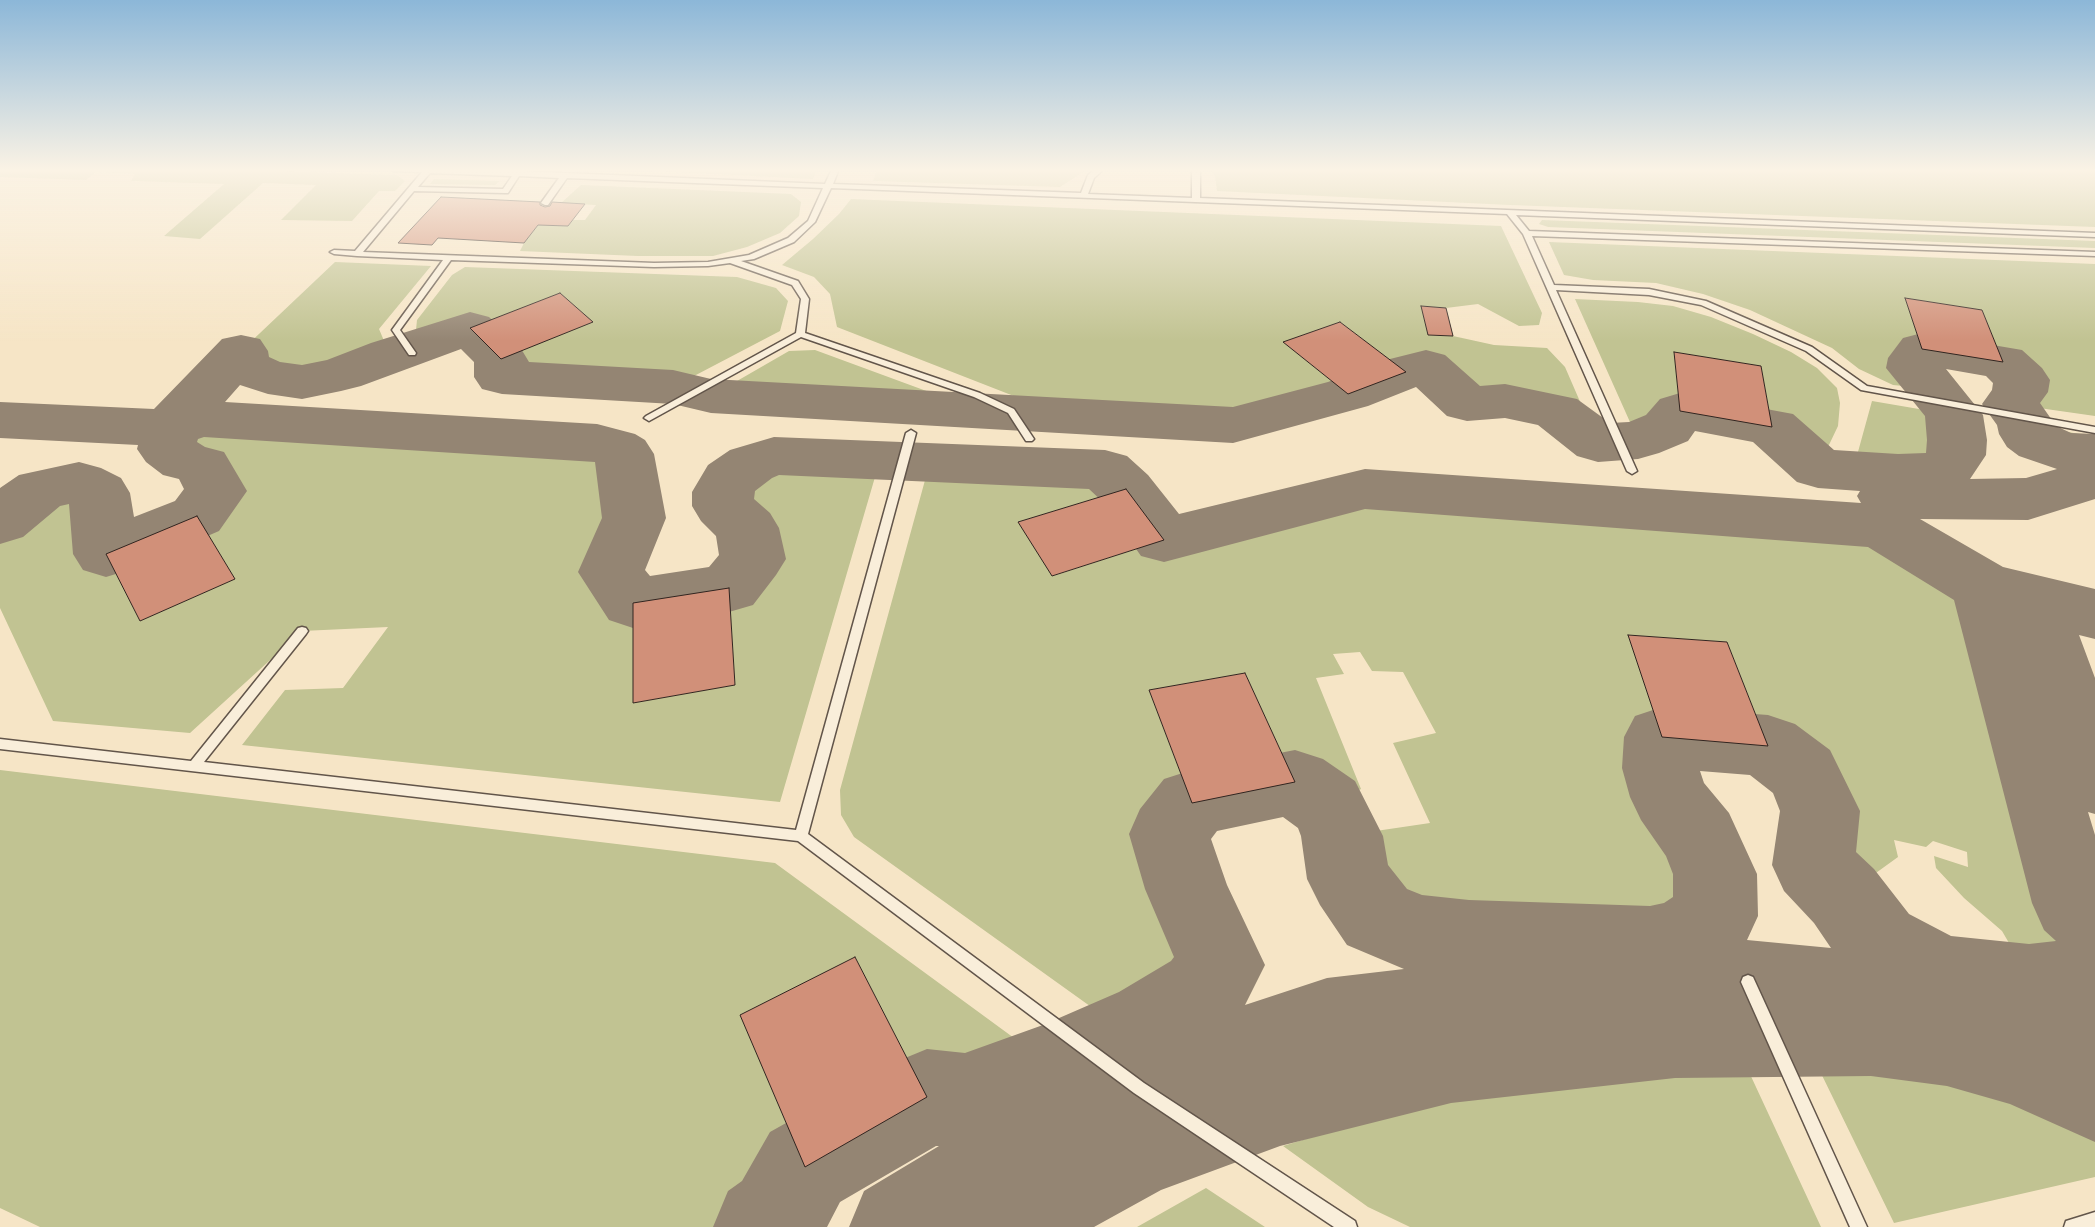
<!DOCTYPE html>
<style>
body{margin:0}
canvas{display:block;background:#f6e5c6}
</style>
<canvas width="2095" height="1227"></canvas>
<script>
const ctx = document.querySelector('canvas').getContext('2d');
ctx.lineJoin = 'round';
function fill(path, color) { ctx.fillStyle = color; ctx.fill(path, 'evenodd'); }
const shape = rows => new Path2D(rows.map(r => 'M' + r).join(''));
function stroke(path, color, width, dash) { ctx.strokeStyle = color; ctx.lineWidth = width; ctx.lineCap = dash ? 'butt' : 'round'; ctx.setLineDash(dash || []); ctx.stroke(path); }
fill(shape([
 [0,169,228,169,397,175,405,181,395,191,379,191,352,221,281,220,316,185,263,183,200,239,164,236,224,184,131,181,135,174,96,172,86,180,0,177],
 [612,169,817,169,813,179],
 [877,169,1088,169,1060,187,873,181],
 [1211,169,2095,169,2095,227,1510,205,1217,191,1215,177],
 [434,179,500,181,495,185,430,184],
 [581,185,791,194,801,202,799,216,780,233,747,247,713,256,638,256,520,251,524,243,541,221,557,226,568,226,573,220,585,220,596,205,561,203],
 [851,199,1501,226,1542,313,1539,325,1519,326,1478,304,1446,308,1422,306,1428,335,1453,336,1494,345,1547,348,1565,367,1598,443,1557,411,1505,401,1467,404,1426,368,1406,372,1340,322,1283,342,1348,394,1233,425,1065,416,837,327,830,294,814,277,782,265,813,239,839,214],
 [1542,220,2095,241,2095,248,1548,227,1539,224],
 [1549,242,2095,264,2095,416,2011,404,2020,392,2022,380,2003,362,1982,310,1906,298,1922,349,1915,358,1914,368,1934,389,1893,385,1859,369,1832,348,1750,310,1703,294,1656,283,1593,280,1564,275],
 [335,262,431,266,379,329,390,355,341,374,302,382,268,377,242,366,241,351],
 [465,267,737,277,776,288,788,301,780,331,673,387,502,377,501,359,592,322,560,293,470,328,428,342,416,330,417,320,452,275],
 [1575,299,1638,302,1673,306,1711,317,1753,334,1791,352,1817,368,1837,388,1840,403,1838,426,1818,468,1772,427,1761,366,1674,352,1680,411,1667,428,1638,440],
 [815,350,978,410,711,396,789,351],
 [1872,401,1954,415,1957,440,1956,455,1946,469,1922,473,1898,474,1853,470],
 [202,419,597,443,614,447,624,454,634,518,611,572,633,603,633,703,735,685,729,588,753,559,747,528,723,506,723,492,730,479,751,464,774,456,880,460,780,802,242,745,285,690,343,688,388,627,302,631,190,733,53,721,0,608,0,522,4,517,41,489,79,482,99,493,106,554,140,621,235,579,197,516,223,481,203,466,184,461,167,449,169,428],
 [2026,424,2095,437,2095,453,2065,452,2040,443,2028,434],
 [930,462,1105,470,1126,489,1018,522,1053,576,1164,540,1365,489,1882,526,1984,587,2074,903,2075,935,2053,956,2016,955,2002,931,1964,898,1936,868,1934,856,1968,867,1967,852,1933,841,1926,847,1894,840,1898,857,1844,896,1813,865,1820,811,1803,773,1768,746,1727,642,1629,635,1662,737,1661,768,1669,797,1700,838,1715,874,1715,916,1683,939,1650,946,1469,940,1419,935,1377,917,1349,879,1342,836,1430,823,1393,743,1436,733,1403,672,1372,671,1360,652,1333,654,1344,674,1316,678,1361,789,1327,805,1295,782,1245,673,1149,690,1192,803,1169,834,1187,889,1221,965,1203,991,1151,1023,1108,1019,854,837,841,815,840,790],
 [0,770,775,863,1055,1068,965,1101,927,1097,855,957,741,1015,805,1167,778,1217,764,1227,40,1227,0,1208],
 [1816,1063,1903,1070,2038,1107,2084,1131,2095,1139,2095,1177,1894,1223],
 [1749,1072,1821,1227,1410,1227,1368,1207,1283,1146,1403,1109,1538,1078],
 [1206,1188,1265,1227,1137,1227]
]), '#c1c392');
fill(shape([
 [470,312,489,317,520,347,529,362,673,370,711,379,1233,407,1328,382,1386,360,1426,350,1445,355,1480,386,1505,384,1577,399,1610,423,1629,422,1646,415,1660,399,1680,393,1793,414,1834,450,1898,454,1926,453,1927,440,1925,416,1886,368,1888,358,1903,338,1922,333,2022,350,2042,368,2050,380,2048,392,2040,403,2056,426,2071,433,2095,434,2095,499,2028,520,1920,519,2003,567,2095,589,2095,639,2079,635,2095,678,2095,814,2088,812,2095,835,2095,1142,2010,1104,1947,1086,1871,1076,1675,1078,1451,1103,1280,1146,1161,1190,1094,1227,849,1227,864,1191,939,1146,936,1146,840,1202,827,1227,713,1227,728,1191,742,1181,770,1132,893,1063,927,1049,965,1053,1043,1025,1119,992,1171,961,1174,957,1145,889,1129,834,1140,809,1164,779,1192,770,1295,750,1323,759,1355,781,1383,836,1388,865,1407,889,1422,895,1469,900,1650,906,1664,903,1673,897,1673,874,1666,856,1641,820,1630,797,1622,768,1624,737,1635,716,1662,707,1768,715,1795,724,1830,750,1860,811,1856,852,1874,869,1909,914,1951,936,2029,944,2056,941,2044,930,2032,903,1954,600,1868,547,1365,509,1164,562,1141,556,1104,503,1089,489,779,475,772,478,755,491,754,499,770,513,779,528,786,559,776,575,753,605,729,612,633,628,609,620,578,572,602,518,595,462,204,437,198,439,197,442,205,447,224,452,247,491,219,531,129,570,106,577,83,570,73,554,69,504,60,506,23,537,0,544,0,488,19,475,79,462,101,468,121,478,130,493,134,517,175,501,184,489,179,479,163,475,146,462,137,449,138,445,0,438,0,402,154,409,222,339,241,335,260,339,268,351,269,357,280,362,302,365,327,360,371,343,470,312],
 [461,349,474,362,474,377,482,389,502,394,673,404,711,413,1233,443,1368,406,1416,387,1447,416,1467,421,1505,418,1538,425,1577,456,1598,462,1638,459,1659,453,1688,441,1695,431,1753,442,1797,482,1818,488,1860,491,1857,496,1861,503,1365,469,1179,514,1148,475,1127,456,1105,450,774,437,730,450,708,465,692,492,692,506,701,521,716,536,719,555,709,567,650,576,645,570,666,518,654,454,645,440,635,434,597,424,225,402,240,385,268,394,302,399,341,391,361,386,461,349],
 [1946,369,1986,376,1993,383,1992,390,1982,404,1997,425,1999,434,2007,447,2019,456,2057,469,2026,478,1970,479,1986,455,1987,440,1983,415,1946,369],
 [1700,771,1750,775,1773,793,1780,811,1772,865,1784,891,1814,923,1831,948,1747,940,1758,916,1757,874,1729,813,1704,783,1700,771],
 [1283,817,1298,828,1301,836,1307,879,1320,905,1347,945,1404,969,1327,978,1245,1005,1265,965,1227,885,1211,839,1217,831,1283,817]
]), '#948573');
const building = shape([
 [441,197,540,202,540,205,545,207,550,206,552,202,585,204,568,226,538,225,524,243,438,238,432,245,398,243,441,197],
 [560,293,593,322,501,359,470,328,560,293],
 [1905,298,1982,310,2003,362,1922,349,1905,298],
 [1421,306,1446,308,1453,336,1428,335,1421,306],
 [1340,322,1406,372,1348,394,1283,342,1340,322],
 [1674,352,1761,366,1772,427,1680,411,1674,352],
 [1126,489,1164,540,1052,576,1018,522,1126,489],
 [197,516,235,579,140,621,106,554,197,516],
 [729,588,735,685,633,703,633,603,729,588],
 [1628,635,1727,642,1768,746,1662,737,1628,635],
 [1245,673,1295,782,1192,803,1149,690,1245,673],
 [855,957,927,1097,805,1167,740,1015,855,957]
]);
fill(building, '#d19079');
stroke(building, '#312520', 1);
const lane = shape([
 [390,169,518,171,825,184,832,169,839,169,833,184,1081,193,1088,175,1096,169,1104,169,1094,178,1088,194,1192,198,1192,169,1200,169,1200,198,2095,233,2095,237,1516,215,1529,231,2095,252,2095,256,1532,236,1554,285,1649,289,1706,301,1812,347,1867,386,2095,427,2095,433,1861,390,1806,351,1701,305,1649,295,1556,290,1637,471,1632,474,1627,471,1523,234,1507,214,831,188,815,222,794,242,754,259,741,261,798,281,809,299,805,333,980,393,1014,409,1034,439,1032,441,1026,441,1008,413,974,397,801,337,649,421,644,418,646,416,796,333,801,299,792,285,730,263,708,266,654,267,451,260,400,330,416,353,415,355,409,355,392,330,443,260,357,256,334,254,330,252,334,250,355,251,422,172,393,171,390,169],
 [430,173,512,176,503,189,418,187,430,173],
 [519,176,559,178,541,203,545,205,548,205,567,178,823,188,808,221,788,238,749,255,708,262,654,263,363,252,414,191,505,193,508,193,519,176],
 [911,430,916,433,808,834,1144,1083,1355,1221,1357,1227,1334,1227,1134,1093,798,841,0,749,0,739,191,761,298,628,302,627,306,628,308,631,306,634,204,762,796,830,906,433,911,430],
 [1748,975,1753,977,1867,1227,1850,1227,1741,982,1743,977,1748,975],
 [2095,1212,2095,1227,2064,1227,2066,1221,2095,1212]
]);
stroke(lane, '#62554a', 3);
fill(lane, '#f9eeda');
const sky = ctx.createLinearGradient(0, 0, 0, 341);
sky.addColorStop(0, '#8cb7d8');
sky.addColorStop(0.5, '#fbf3e5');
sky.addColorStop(1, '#fbf3e500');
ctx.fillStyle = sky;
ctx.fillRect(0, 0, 2095, 341);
</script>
